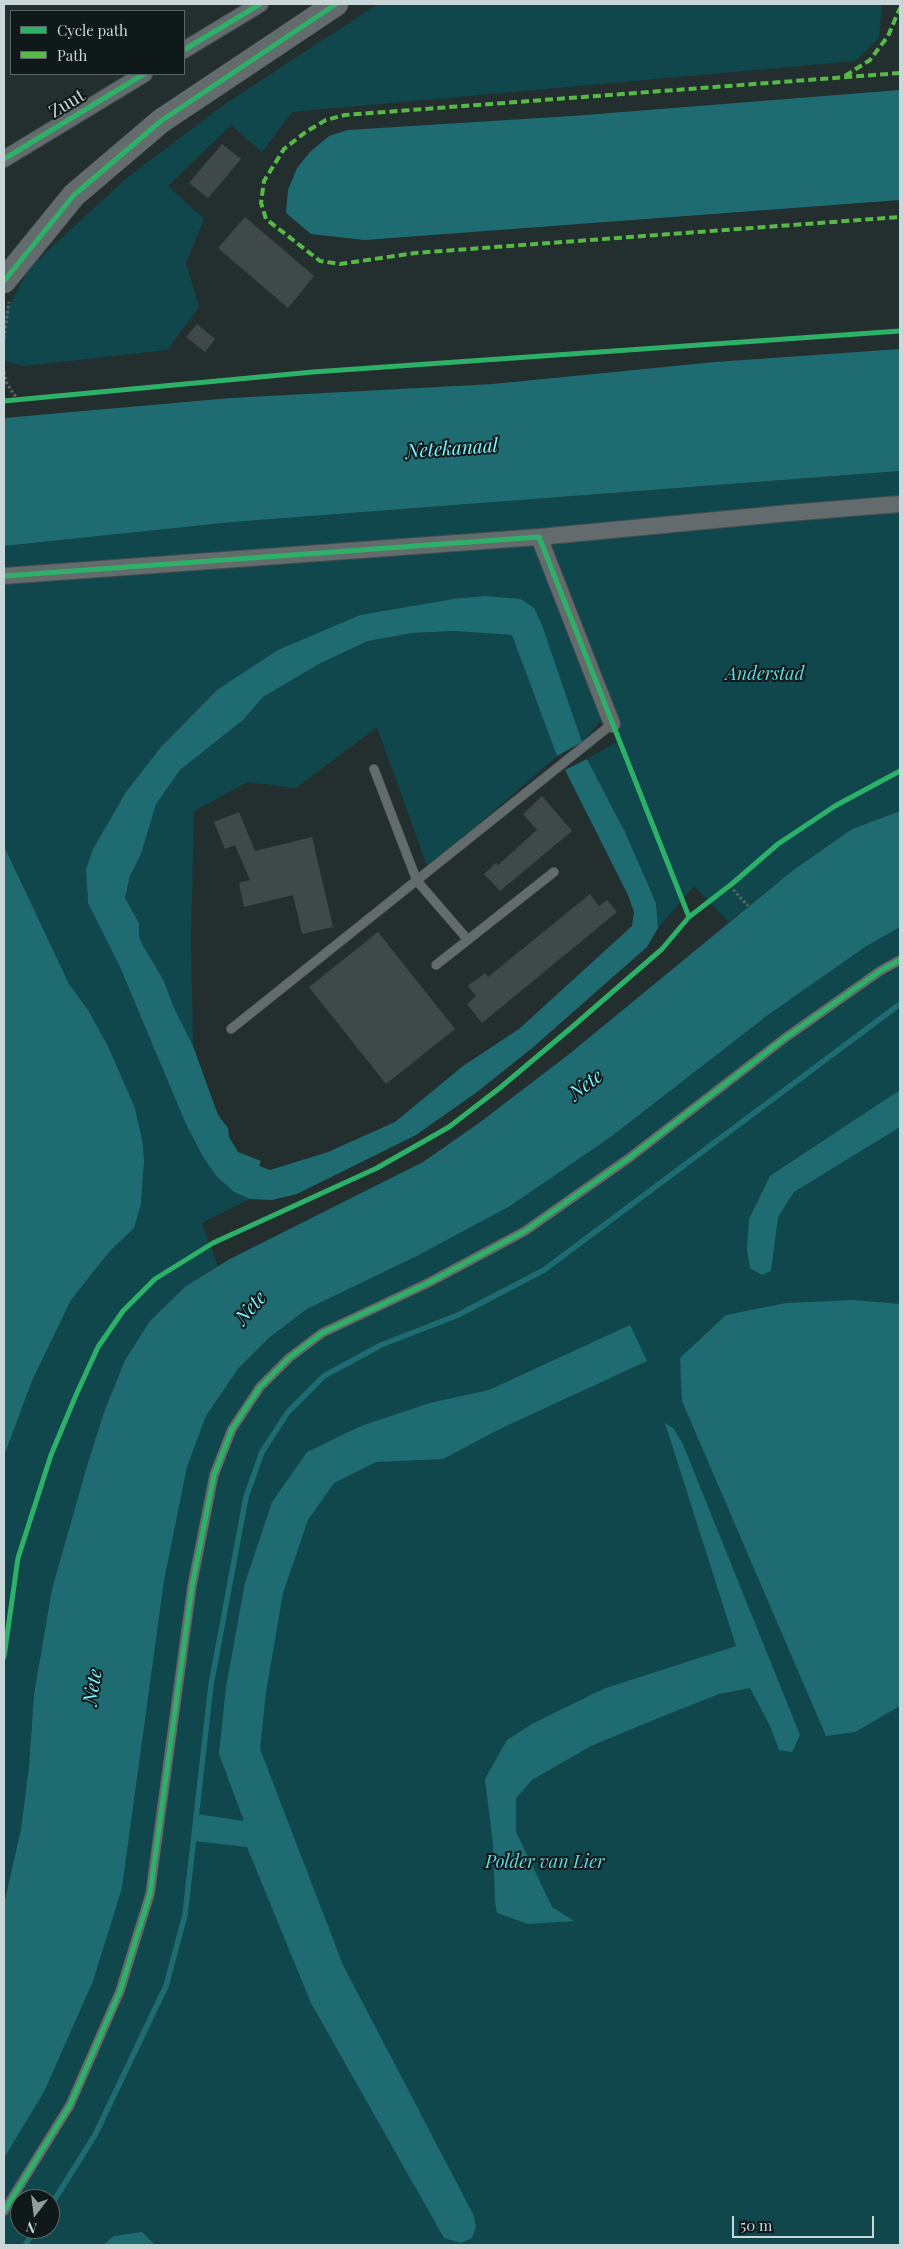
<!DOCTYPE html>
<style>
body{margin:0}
#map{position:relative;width:904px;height:2249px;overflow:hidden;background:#232f2f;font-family:"Playfair Display",serif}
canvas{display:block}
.frame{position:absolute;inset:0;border:5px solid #cad7d8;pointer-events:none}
.legend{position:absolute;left:10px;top:10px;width:175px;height:65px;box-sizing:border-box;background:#0f191a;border:1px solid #5a6566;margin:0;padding:6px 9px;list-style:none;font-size:15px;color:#cad7d8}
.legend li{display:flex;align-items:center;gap:10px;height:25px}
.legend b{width:25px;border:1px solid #5a6566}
.north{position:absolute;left:10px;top:2189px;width:50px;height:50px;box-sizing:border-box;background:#0f191a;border:1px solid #5a6566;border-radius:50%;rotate:195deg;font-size:14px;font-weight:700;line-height:20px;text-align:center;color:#cad7d8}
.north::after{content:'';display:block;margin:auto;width:18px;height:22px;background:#909c9d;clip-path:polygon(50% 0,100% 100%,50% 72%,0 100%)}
.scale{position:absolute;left:732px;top:2216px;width:142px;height:22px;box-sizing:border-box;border:2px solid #cad7d8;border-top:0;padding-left:6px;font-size:15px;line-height:18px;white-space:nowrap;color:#cad7d8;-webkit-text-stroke:4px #0f191a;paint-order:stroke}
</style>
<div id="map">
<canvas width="904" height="2249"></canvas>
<div class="frame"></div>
<ul class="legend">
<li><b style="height:6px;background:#2db169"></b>Cycle path</li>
<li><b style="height:6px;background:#58b947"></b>Path</li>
</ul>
<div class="north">N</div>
<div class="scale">50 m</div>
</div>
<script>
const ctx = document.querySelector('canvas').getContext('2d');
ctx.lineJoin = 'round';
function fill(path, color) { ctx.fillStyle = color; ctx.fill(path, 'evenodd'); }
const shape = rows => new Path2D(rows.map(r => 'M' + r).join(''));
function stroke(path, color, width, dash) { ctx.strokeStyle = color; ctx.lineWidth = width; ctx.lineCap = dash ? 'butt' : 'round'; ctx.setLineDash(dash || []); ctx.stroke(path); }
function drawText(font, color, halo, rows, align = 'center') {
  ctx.font = font + ' "Playfair Display",serif'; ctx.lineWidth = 4; ctx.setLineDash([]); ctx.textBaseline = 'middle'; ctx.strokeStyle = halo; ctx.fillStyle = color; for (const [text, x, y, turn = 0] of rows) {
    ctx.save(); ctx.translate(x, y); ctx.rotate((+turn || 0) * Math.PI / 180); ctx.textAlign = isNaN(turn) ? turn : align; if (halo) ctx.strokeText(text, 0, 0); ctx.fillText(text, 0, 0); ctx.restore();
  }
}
fill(shape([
 [378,4,882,4,879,38,855,61,292,112,262,152,231,125,168,186,204,219,186,263,199,307,167,350,24,366,4,361,4,315,30,267,128,177,225,104],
 [900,471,900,811,852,829,792,871,729,922,694,886,658,928,656,903,625,832,587,759,619,741,608,713,582,742,542,625,453,599,360,615,217,690,161,747,126,793,93,849,86,869,88,903,120,967,185,1122,203,1157,217,1177,234,1192,250,1199,202,1223,218,1266,186,1286,125,1360,104,1412,86,1469,52,1589,34,1694,29,1766,21,1829,4,1904,4,1456,32,1382,71,1300,110,1251,134,1228,141,1204,144,1162,143,1144,135,1108,108,1046,88,1010,69,984,4,846,4,546,233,522],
 [454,631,513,635,557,756,428,868,377,727,296,788,248,782,194,811,191,940,193,1046,173,1006,164,981,142,944,139,937,139,923,125,898,130,876,141,854,156,804,180,770,243,720,263,697,319,664,368,641,412,633],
 [900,927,900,2245,4,2245,4,2158,44,2092,122,1888,164,1581,187,1467,206,1416,238,1369,270,1337,307,1309,415,1257,612,1136,768,1015,865,947],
 [20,2199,50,2199,50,2229,20,2229]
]), '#10474c');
fill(shape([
 [900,90,900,200,365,240,311,234,286,213,288,190,297,168,310,152,329,136,348,130,572,116],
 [900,349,900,471,233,522,4,546,4,418,231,398,493,384,715,362],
 [485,596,521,599,534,608,542,625,582,742,557,756,512,635,454,631,412,633,368,641,319,664,263,697,243,720,180,770,156,804,141,854,130,876,125,898,139,923,139,937,142,944,164,981,173,1006,193,1046,218,1115,228,1128,229,1137,238,1152,261,1161,259,1166,270,1170,328,1152,395,1122,463,1066,519,1029,632,926,634,912,628,895,565,770,587,759,625,832,656,903,658,928,647,947,531,1049,477,1092,416,1135,297,1194,272,1200,250,1199,234,1192,217,1177,203,1157,185,1122,120,967,88,903,86,869,93,849,126,792,161,747,217,690,278,650,360,615,453,599],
 [900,811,900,927,865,947,768,1015,612,1136,510,1206,415,1257,307,1309,270,1337,238,1369,206,1416,187,1467,164,1581,122,1888,93,1981,44,2092,4,2158,4,1904,21,1829,29,1766,34,1694,52,1589,86,1469,104,1412,125,1360,150,1321,186,1286,230,1259,423,1162,479,1123,568,1055,792,871,852,829],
 [4,846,69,984,88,1010,108,1046,135,1108,143,1144,144,1162,141,1204,134,1228,110,1251,71,1300,32,1381,4,1456],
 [900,1090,900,1127,794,1192,778,1217,771,1271,762,1275,750,1268,747,1250,749,1219,770,1176],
 [854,1300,900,1304,900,1706,855,1732,826,1736,682,1401,680,1358,726,1315,786,1303],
 [630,1325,647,1361,502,1428,443,1459,376,1462,334,1483,308,1520,283,1593,266,1692,260,1749,343,1965,474,2216,476,2227,472,2238,461,2243,444,2238,311,2003,247,1847,194,1841,197,1814,244,1821,219,1754,226,1687,245,1583,272,1502,307,1452,361,1426,430,1403,489,1390],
 [665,1423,673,1428,682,1442,800,1735,792,1752,779,1750,770,1726,750,1688,719,1694,656,1719,591,1746,532,1780,516,1798,516,1832,552,1907,574,1921,528,1924,497,1913,495,1901,493,1844,485,1779,507,1740,532,1724,603,1689,736,1646],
 [142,2232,155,2245,103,2245,114,2236]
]), '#1e6b71');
stroke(shape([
 [50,2207,95,2135,166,1986,185,1915,211,1685,246,1497,262,1452,288,1412,324,1376,381,1345,458,1315,544,1270,900,1004],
 [25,2245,36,2229]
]), '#1e6b71', 5.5);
fill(shape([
 [222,144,241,159,208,198,189,183],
 [245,217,314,276,288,308,218,248],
 [197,324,215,339,205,352,186,337],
 [542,796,572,831,500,891,484,874,496,863,498,865,537,830,523,814],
 [239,812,255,851,312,837,333,927,302,934,293,895,244,907,239,883,250,880,235,845,225,849,214,822],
 [590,894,599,906,607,900,617,912,482,1023,467,1004,476,996,468,986,485,973,488,977],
 [378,932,455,1029,386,1084,309,987]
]), '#3f494a');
const service = shape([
 [374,769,417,881,468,940],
 [436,965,554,872],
 [231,1029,612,724],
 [4,2211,70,2105,120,1991,150,1894,192,1586,214,1475,232,1429,260,1387,289,1358,322,1333,428,1283,525,1231,629,1158,785,1038,880,971,900,960]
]);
const minor = shape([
 [184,50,260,4],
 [4,159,144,74],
 [539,537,612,724],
 [4,576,539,537,789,513,900,504]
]);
const secondary = shape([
 [4,281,74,195,161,121,336,4]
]);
stroke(service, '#424c4d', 10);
stroke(minor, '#424c4d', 18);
stroke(secondary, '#424c4d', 25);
stroke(shape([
 [4,338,9,302],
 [4,372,7,384,18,400],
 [730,886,748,906]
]), '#5c6565', 3, [2.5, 2.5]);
stroke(service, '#636b6c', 9);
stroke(minor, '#636b6c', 16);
stroke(secondary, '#636b6c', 24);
stroke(shape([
 [900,73,345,115,326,120,307,131,284,149,264,181,261,203,266,219,320,261,340,264,415,253,900,217],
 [845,76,870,60,888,36,900,8]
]), '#58b947', 4, [8, 4]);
stroke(shape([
 [184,50,260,4],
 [4,159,144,74],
 [4,281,74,195,161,121,336,4],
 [4,401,313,372,900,331],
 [4,576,539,537,689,917],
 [4,1657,18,1558,51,1455,76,1395,98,1347,123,1311,155,1279,213,1243,377,1168,449,1127,501,1087,571,1028,662,949,689,917,733,883,778,844,835,806,900,771],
 [4,2211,70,2105,120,1991,150,1894,192,1586,214,1475,232,1429,260,1387,289,1358,322,1333,428,1283,525,1231,629,1158,785,1038,880,971,900,960]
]), '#2db169', 5);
drawText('18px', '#cad7d8', '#0f191a', [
 ["Zuut",67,104,-31]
]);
drawText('italic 18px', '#60d8e1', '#0f191a', [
 ["Anderstad",765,674],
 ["Polder van Lier",545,1862]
]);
drawText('italic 19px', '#7ef3fd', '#0f191a', [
 ["Netekanaal",452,449,-4],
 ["Nete",586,1085,-37],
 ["Nete",251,1308,-49],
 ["Nete",93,1687,-80]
]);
</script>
